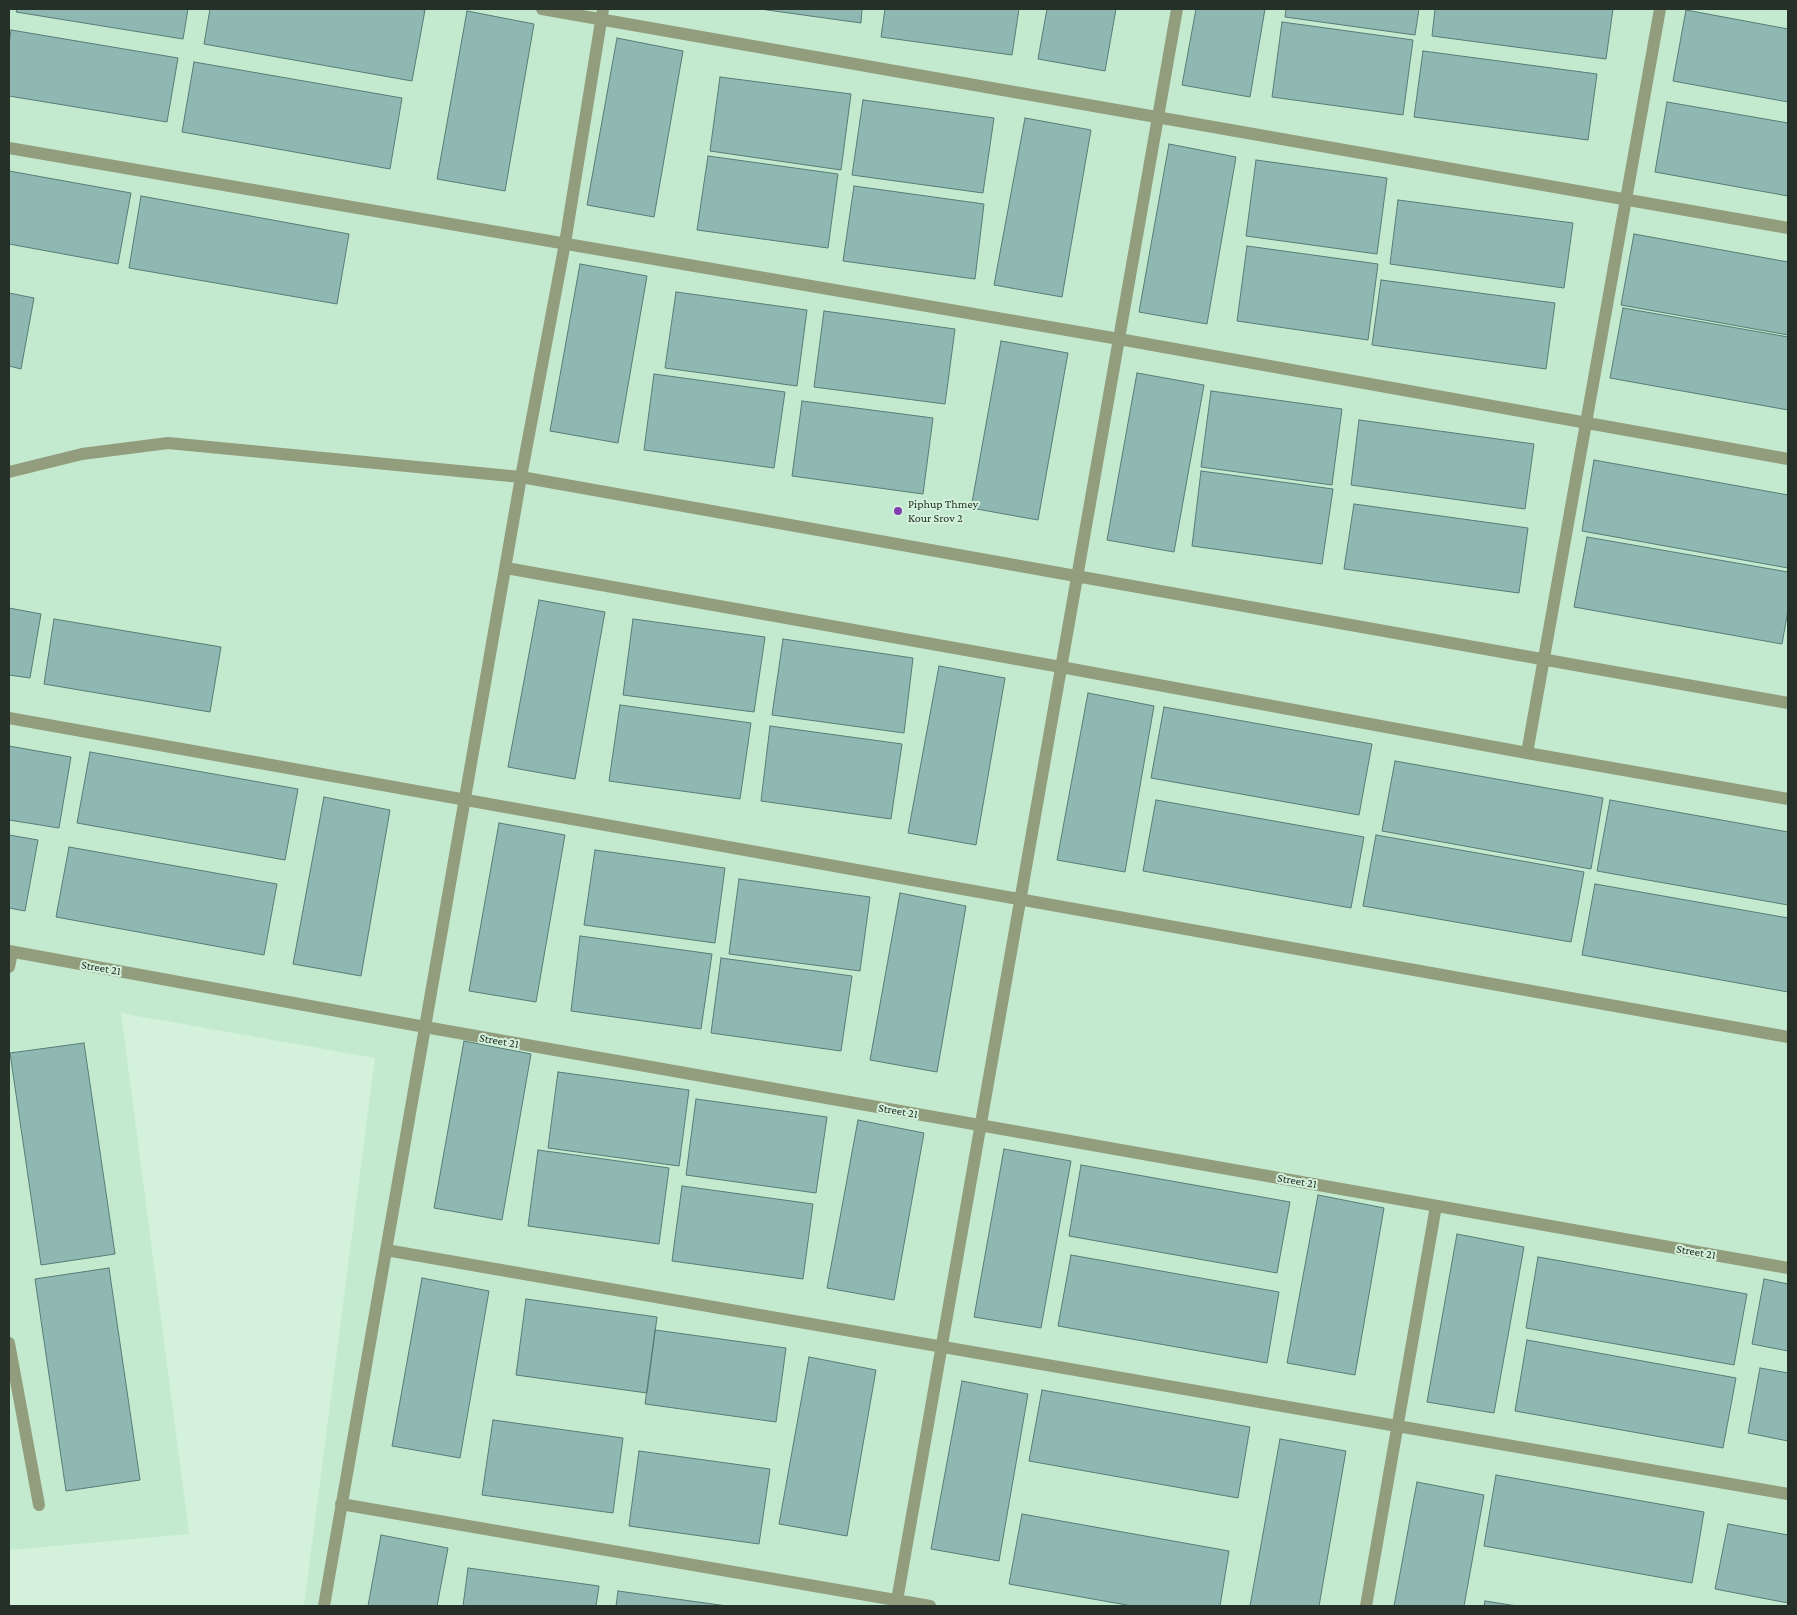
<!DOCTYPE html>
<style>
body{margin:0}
#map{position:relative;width:1797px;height:1615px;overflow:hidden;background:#d3f1db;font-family:"Crimson Pro",serif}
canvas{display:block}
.frame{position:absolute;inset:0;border:10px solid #253128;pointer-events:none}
</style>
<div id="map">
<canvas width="1797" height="1615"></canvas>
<div class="frame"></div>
</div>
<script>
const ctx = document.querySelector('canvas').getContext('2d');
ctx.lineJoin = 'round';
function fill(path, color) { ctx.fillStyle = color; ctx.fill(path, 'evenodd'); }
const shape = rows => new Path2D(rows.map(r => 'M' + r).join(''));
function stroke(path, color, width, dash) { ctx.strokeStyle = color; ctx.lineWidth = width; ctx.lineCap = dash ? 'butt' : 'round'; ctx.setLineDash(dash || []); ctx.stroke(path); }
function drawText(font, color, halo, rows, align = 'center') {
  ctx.font = font + ' "Crimson Pro",serif'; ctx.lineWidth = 4; ctx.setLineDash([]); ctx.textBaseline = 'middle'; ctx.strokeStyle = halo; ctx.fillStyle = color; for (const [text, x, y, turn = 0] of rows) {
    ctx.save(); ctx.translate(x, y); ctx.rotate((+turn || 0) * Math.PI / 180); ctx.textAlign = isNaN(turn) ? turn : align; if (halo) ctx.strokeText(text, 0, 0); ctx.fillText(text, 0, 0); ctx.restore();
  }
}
fill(shape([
 [9,9,1788,9,1788,1606,304,1606,375,1058,121,1013,189,1534,9,1550]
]), '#c3e9ce');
const building = shape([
 [17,9,188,9,183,39,16,12,17,9],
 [210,9,417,9,425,10,412,81,204,44,210,9],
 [760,9,862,9,861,23,760,9],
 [885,9,1019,9,1012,55,881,37,885,9],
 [1047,9,1116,9,1105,71,1038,59,1047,9],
 [1196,9,1265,9,1250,97,1182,85,1196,9],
 [1286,9,1419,9,1415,35,1285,17,1286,9],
 [1435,9,1613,9,1606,59,1432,36,1435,9],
 [1686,10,1788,29,1788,102,1673,81,1686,10],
 [467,11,534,24,505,191,437,179,467,11],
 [1282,22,1413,40,1403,115,1272,97,1282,22],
 [11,30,178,58,167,122,9,96,9,44,11,30],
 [617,38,683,51,654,217,587,205,617,38],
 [1423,51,1597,74,1588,140,1414,117,1423,51],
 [194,62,402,98,390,169,182,132,194,62],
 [720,77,851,94,841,170,710,151,720,77],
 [863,100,994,118,983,193,852,175,863,100],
 [1667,102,1788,123,1788,196,1655,172,1667,102],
 [1025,118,1091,130,1062,297,994,285,1025,118],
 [1169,144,1236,157,1207,324,1139,312,1169,144],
 [708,156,838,174,828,248,697,230,708,156],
 [1256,160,1387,178,1377,254,1246,236,1256,160],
 [9,171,131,193,118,264,9,244,9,171],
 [854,186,984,204,975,279,843,261,854,186],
 [141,196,349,234,337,304,129,268,141,196],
 [1398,200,1573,223,1564,288,1390,264,1398,200],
 [1634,234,1788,262,1788,335,1621,305,1634,234],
 [1247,246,1378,264,1368,340,1237,321,1247,246],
 [580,264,647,276,618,443,550,431,580,264],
 [1381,280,1555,303,1546,369,1372,345,1381,280],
 [676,292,807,310,797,386,665,368,676,292],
 [9,293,34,298,21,369,9,366,9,293],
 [1623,308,1788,337,1788,410,1610,378,1623,308],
 [824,311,955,329,945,404,814,387,824,311],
 [1001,341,1068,353,1038,520,971,508,1001,341],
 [1137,373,1204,385,1174,552,1107,540,1137,373],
 [654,374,785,392,774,468,644,450,654,374],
 [1211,391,1342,409,1332,485,1201,467,1211,391],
 [802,401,933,418,923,494,792,476,802,401],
 [1359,420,1534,444,1525,509,1351,485,1359,420],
 [1594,460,1788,495,1788,568,1582,531,1594,460],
 [1201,471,1333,489,1322,564,1192,546,1201,471],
 [1354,504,1528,528,1519,593,1344,569,1354,504],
 [1587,537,1788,572,1788,610,1782,644,1574,607,1587,537],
 [539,600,605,612,575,779,508,767,539,600],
 [9,608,41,614,30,678,9,675,9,608],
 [54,619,221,647,210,712,44,684,54,619],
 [633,619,765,637,754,712,623,695,633,619],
 [783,639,913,658,904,733,772,715,783,639],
 [939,666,1005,678,976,845,908,833,939,666],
 [1088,693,1154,706,1125,872,1057,860,1088,693],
 [620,705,751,723,740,799,609,781,620,705],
 [1164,707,1372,744,1359,815,1151,778,1164,707],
 [770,726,902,744,891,819,761,801,770,726],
 [9,746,71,757,59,828,9,820,9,746],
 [90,752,298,789,285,860,77,823,90,752],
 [1395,761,1603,798,1591,869,1382,831,1395,761],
 [324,797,390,810,361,976,293,964,324,797],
 [1156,800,1364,837,1351,908,1143,871,1156,800],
 [1610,800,1788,832,1788,905,1597,871,1610,800],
 [499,823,565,835,536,1002,469,991,499,823],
 [9,835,38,840,25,911,9,908,9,835],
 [1376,835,1584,872,1571,942,1363,906,1376,835],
 [69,847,277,884,264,955,56,917,69,847],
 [595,850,725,868,715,943,584,925,595,850],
 [739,879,870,897,860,971,729,954,739,879],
 [1595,884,1788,918,1788,992,1582,955,1595,884],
 [900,893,966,906,937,1072,870,1060,900,893],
 [580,936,712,954,701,1029,571,1011,580,936],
 [721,958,852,976,841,1051,711,1033,721,958],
 [464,1041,531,1054,502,1220,434,1208,464,1041],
 [84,1043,115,1254,41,1265,10,1053,84,1043],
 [558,1072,689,1090,679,1166,548,1148,558,1072],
 [696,1099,827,1117,816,1193,686,1175,696,1099],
 [858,1120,924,1133,894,1300,827,1288,858,1120],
 [1004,1149,1071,1161,1041,1328,974,1317,1004,1149],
 [538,1150,669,1168,659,1244,528,1226,538,1150],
 [1081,1165,1290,1202,1277,1273,1069,1236,1081,1165],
 [682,1186,813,1204,803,1279,672,1261,682,1186],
 [1318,1195,1384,1208,1355,1375,1287,1363,1318,1195],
 [1457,1234,1524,1247,1494,1413,1427,1402,1457,1234],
 [1071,1255,1279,1292,1267,1363,1058,1326,1071,1255],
 [1538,1257,1747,1294,1734,1365,1526,1328,1538,1257],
 [109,1268,140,1480,66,1491,35,1279,109,1268],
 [422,1278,489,1291,460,1458,392,1446,422,1278],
 [1764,1279,1788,1284,1788,1351,1752,1344,1764,1279],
 [526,1299,657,1317,647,1393,516,1375,526,1299],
 [655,1330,786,1348,776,1422,645,1404,655,1330],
 [1527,1340,1736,1378,1723,1448,1515,1411,1527,1340],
 [809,1357,876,1370,847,1536,779,1524,809,1357],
 [1760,1368,1788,1373,1788,1441,1748,1433,1760,1368],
 [962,1381,1028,1394,999,1561,931,1549,962,1381],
 [1042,1390,1250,1427,1238,1498,1029,1461,1042,1390],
 [493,1420,623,1438,613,1513,482,1495,493,1420],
 [1280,1439,1346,1451,1319,1606,1250,1606,1280,1439],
 [639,1451,770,1469,759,1544,629,1526,639,1451],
 [1496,1475,1704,1512,1692,1583,1484,1546,1496,1475],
 [1417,1482,1484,1495,1464,1606,1394,1606,1417,1482],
 [1022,1514,1229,1551,1220,1606,1132,1606,1009,1584,1022,1514],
 [1728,1524,1788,1535,1788,1603,1715,1589,1728,1524],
 [381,1535,448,1548,437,1606,368,1606,381,1535],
 [468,1568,599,1586,596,1606,463,1606,468,1568],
 [618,1591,727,1606,616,1606,618,1591],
 [1485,1601,1517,1606,1484,1606,1485,1601]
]);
fill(building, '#90b8b2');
stroke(building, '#577d77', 1);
stroke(shape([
 [542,9,1788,228],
 [9,148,1119,339,1788,459],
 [9,472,82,454,168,443,521,477,1788,703],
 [506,568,1061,667,1527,753,1788,799],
 [9,718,1788,1037],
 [1527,753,1660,9],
 [9,951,425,1027,1788,1268],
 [9,967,12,952],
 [386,1250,1788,1494],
 [9,1343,39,1505],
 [341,1504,930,1606],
 [324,1606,521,477,565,243,603,9],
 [896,1606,1177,9],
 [1366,1606,1436,1206]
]), '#929d7d', 12);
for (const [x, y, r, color] of [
 [898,511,5,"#7f3eb3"]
]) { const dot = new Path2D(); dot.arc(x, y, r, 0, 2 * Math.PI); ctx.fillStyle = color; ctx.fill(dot); stroke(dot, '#d3f1db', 2); }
drawText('12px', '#253128', '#d3f1db', [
 ["Piphup Thmey",908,504],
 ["Kour Srov 2",908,518]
], 'left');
drawText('12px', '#253128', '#d3f1db', [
 ["Street 21",101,968,10],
 ["Street 21",499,1041,10],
 ["Street 21",898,1111,10],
 ["Street 21",1297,1181,10],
 ["Street 21",1696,1252,10]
]);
</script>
